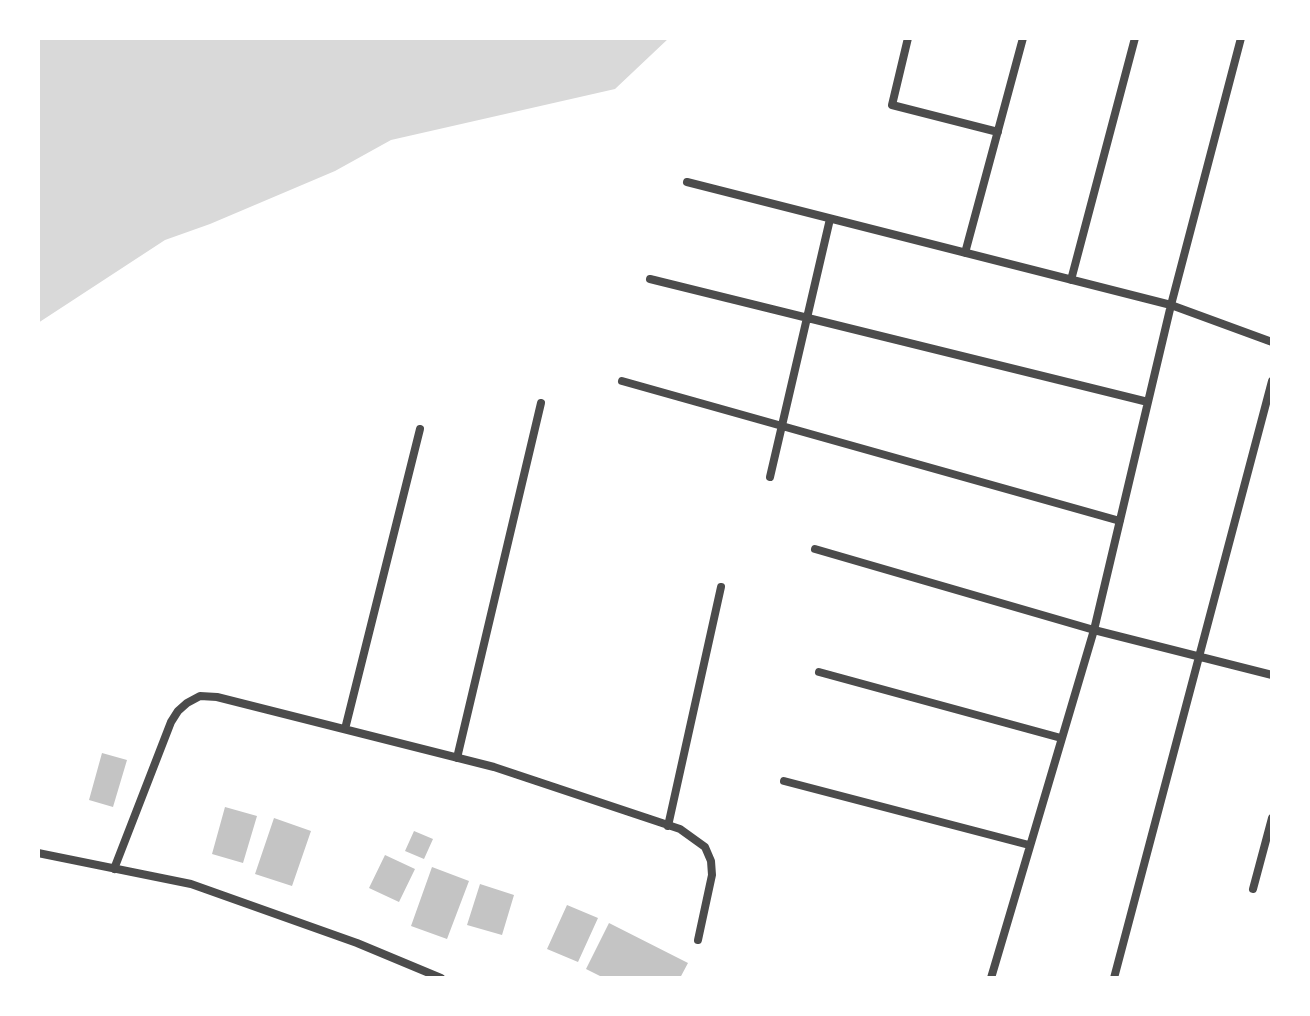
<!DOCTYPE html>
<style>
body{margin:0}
#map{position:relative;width:1310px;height:1016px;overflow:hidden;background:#fff;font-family:Lato,sans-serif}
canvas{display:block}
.frame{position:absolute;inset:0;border:40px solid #fff;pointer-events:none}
</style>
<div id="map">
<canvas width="1310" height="1016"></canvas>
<div class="frame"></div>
</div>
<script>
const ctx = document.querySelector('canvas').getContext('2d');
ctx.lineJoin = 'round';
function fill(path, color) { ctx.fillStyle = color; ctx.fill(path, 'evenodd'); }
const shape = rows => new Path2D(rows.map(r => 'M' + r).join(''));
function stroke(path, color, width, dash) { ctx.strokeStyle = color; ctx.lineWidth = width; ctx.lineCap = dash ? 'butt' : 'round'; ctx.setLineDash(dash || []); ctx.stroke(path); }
fill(shape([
 [38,38,669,38,615,89,391,140,335,171,210,224,165,240,38,323]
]), '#d9d9d9');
fill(shape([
 [102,753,127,760,113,807,89,800],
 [225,807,257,816,243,863,212,854],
 [274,818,311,831,292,886,255,874],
 [414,831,433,839,424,859,405,851],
 [385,855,415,869,399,902,369,888],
 [432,867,469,881,447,939,411,926],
 [480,884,514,895,502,935,467,925],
 [567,905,598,918,578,962,547,949],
 [609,923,688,963,680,978,604,978,586,969]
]), '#c4c4c4');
stroke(shape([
 [908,38,892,105,998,132],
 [1241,38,1171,305,1272,342],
 [687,182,1171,305,1094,630,991,978],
 [965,253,1023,38],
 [650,279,1148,402],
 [1071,280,1135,38],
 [622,381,1120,521],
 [770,477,830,219],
 [815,549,1094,630,1272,675],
 [819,672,1061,738],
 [345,729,420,429],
 [457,758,541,403],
 [784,781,1029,845],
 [668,826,721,587],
 [38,853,191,884,357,943,441,978],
 [114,869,171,722,178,711,187,703,200,696,217,697,494,767,680,829,705,847,711,861,712,875,698,940],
 [1253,889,1272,818],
 [1114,978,1272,381]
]), '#4c4c4c', 8);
</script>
